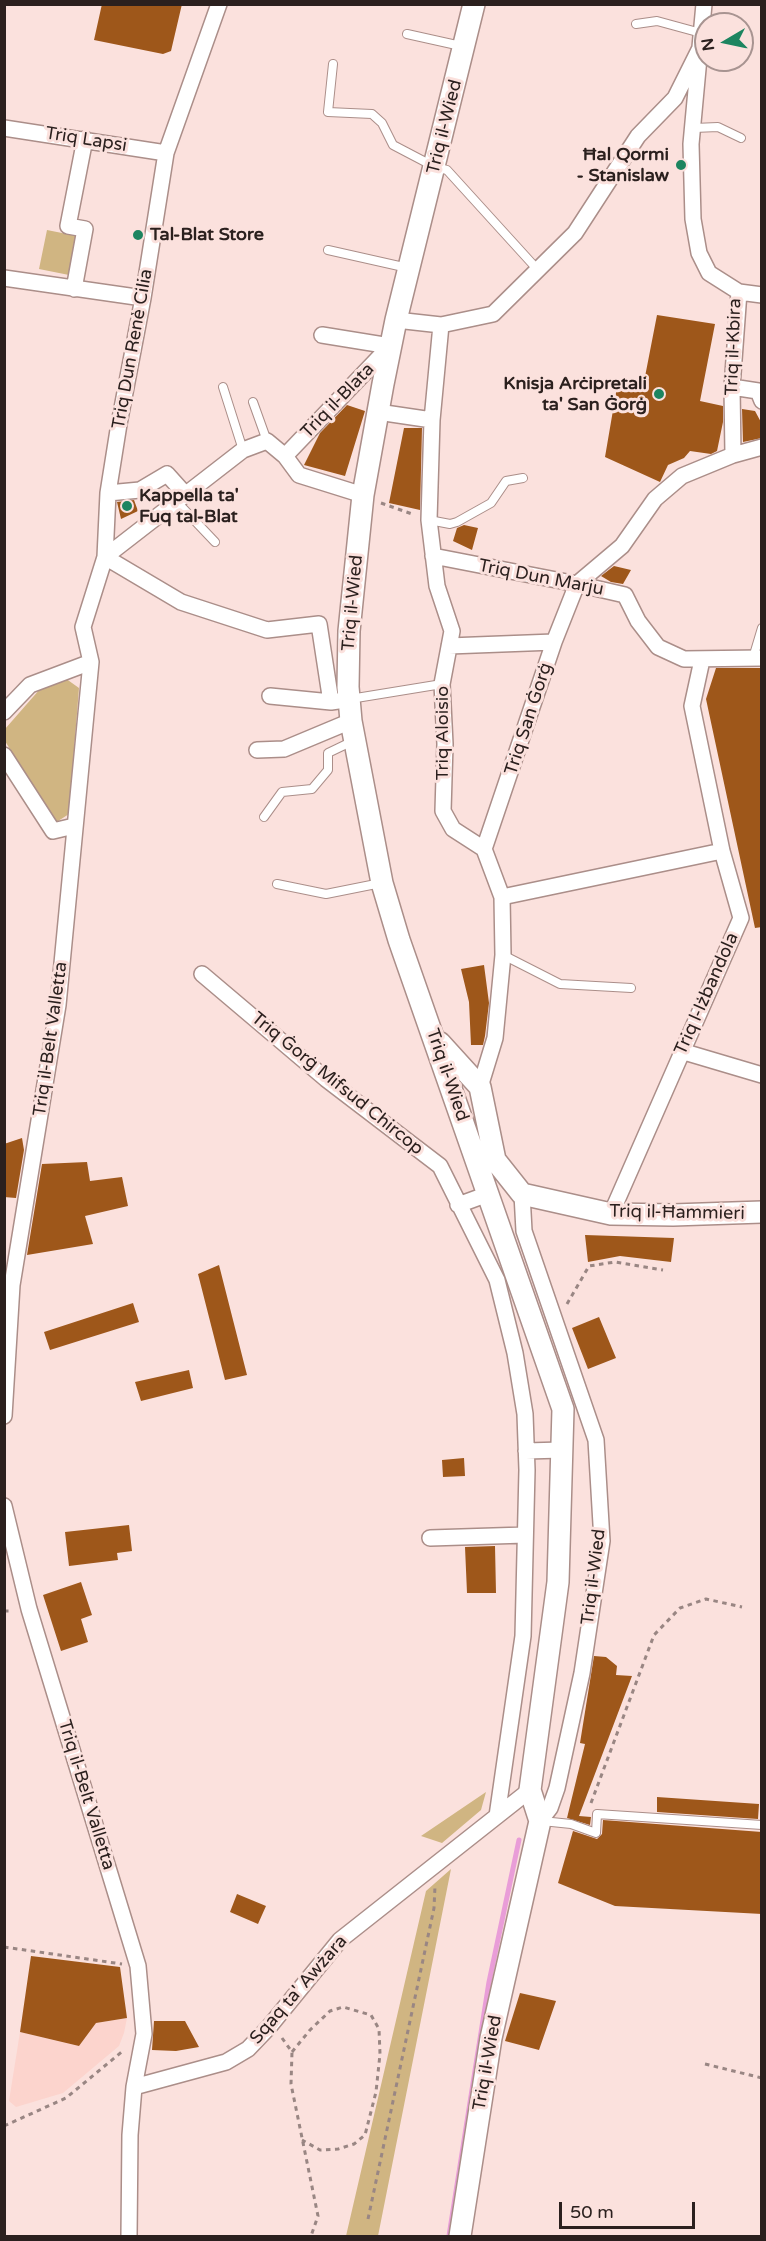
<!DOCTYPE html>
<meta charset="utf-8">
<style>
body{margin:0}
#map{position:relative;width:766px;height:2241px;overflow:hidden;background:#fbe1dd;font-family:"Varela Round",sans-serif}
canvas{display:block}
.frame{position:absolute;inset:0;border:6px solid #2b201e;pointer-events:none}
.north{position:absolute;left:694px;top:12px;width:60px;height:60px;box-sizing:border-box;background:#fbe1dd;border:2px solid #a89491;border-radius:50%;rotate:261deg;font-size:16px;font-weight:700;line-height:24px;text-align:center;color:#2b201e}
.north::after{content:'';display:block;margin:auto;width:21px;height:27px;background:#1d8560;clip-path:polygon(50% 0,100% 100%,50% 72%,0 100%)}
.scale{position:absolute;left:559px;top:2202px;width:136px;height:27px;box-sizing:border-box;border:3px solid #2b201e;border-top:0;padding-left:8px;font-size:18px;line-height:21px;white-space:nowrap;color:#2b201e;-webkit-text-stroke:4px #fbe1dd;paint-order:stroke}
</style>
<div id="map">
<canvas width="766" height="2241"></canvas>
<div class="frame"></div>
<div class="north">N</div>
<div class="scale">50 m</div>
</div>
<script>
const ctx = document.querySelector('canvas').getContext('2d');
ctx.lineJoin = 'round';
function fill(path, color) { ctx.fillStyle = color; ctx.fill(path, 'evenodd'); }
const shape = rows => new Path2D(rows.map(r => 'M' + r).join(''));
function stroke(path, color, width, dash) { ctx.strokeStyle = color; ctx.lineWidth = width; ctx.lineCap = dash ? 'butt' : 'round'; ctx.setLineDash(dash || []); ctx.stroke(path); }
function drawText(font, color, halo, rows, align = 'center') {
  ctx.font = font + ' "Varela Round",sans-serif'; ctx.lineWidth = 6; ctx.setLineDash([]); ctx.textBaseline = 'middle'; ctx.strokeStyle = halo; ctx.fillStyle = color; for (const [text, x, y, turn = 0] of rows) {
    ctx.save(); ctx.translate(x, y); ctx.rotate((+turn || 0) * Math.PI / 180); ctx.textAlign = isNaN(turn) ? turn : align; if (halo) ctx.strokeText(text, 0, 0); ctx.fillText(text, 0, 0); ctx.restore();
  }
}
fill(shape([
 [127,2018,124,2033,119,2046,63,2093,16,2107,9,2101,20,2032,79,2046,96,2023]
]), '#fcd4cd');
fill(shape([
 [47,230,82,237,74,276,39,269],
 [65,678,79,688,69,814,55,823,5,741,5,729,40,689],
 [486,1792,481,1810,442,1843,421,1836],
 [451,1869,378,2236,346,2236,426,1891]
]), '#d0b582');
stroke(shape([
 [449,2236,489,1982,519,1840]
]), '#e99dd8', 5);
fill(shape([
 [102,4,182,4,171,51,163,54,94,40],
 [657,315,715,324,700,401,723,406,723,422,717,451,711,454,690,451,684,458,668,465,660,482,605,457,618,381,643,387],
 [347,405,365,411,345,476,304,465,320,433],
 [742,409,755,411,762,424,762,438,743,442],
 [404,428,422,428,420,510,389,503],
 [134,500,138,511,121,519,117,502],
 [464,525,478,528,472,550,453,541,457,528],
 [614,566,631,570,623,584,611,582,601,576],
 [716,668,762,668,762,927,755,928,706,699],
 [484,965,489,1003,485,1036,483,1045,471,1045,469,1002,461,969],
 [22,1138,24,1150,16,1198,4,1197,4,1144],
 [87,1162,90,1181,122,1177,128,1206,85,1216,93,1244,27,1255,42,1164],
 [585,1235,674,1238,671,1262,620,1256,588,1262],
 [219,1265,247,1375,225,1380,198,1274],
 [133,1303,139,1322,50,1350,44,1332],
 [599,1317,616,1358,588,1369,572,1328],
 [189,1370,193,1388,141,1401,135,1382],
 [464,1458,465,1476,443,1477,442,1460],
 [129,1525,132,1551,117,1553,118,1560,69,1566,65,1532],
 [495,1546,496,1593,467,1593,465,1547],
 [81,1582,92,1615,81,1619,88,1642,61,1651,43,1595],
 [594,1656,606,1657,617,1666,616,1675,632,1676,579,1816,591,1817,590,1825,567,1818,585,1744,580,1743],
 [657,1797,759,1804,758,1819,657,1812],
 [603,1820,762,1832,762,1914,615,1906,558,1883,573,1831,597,1839,602,1834],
 [237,1894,266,1906,258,1924,230,1912],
 [31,1956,120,1967,127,2018,96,2023,79,2046,20,2032],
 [520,1993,556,2001,539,2050,505,2041],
 [154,2021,185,2021,199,2047,176,2051,152,2050]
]), '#9e571a');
const lane = shape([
 [636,24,657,21,701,33],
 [407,34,461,46],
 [333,64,328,112,372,114,382,123,393,145,435,167,447,170,537,269],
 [694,128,718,127,741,138],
 [328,250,408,268],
 [223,387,243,450],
 [253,402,267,441],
 [177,502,215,542],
 [429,520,450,524,457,522,491,503,506,481,523,478],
 [753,658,762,628],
 [350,699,442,684],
 [264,817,282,792,312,789,328,770,328,753,353,741],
 [277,884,326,894,381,883],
 [503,955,560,984,631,988],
 [542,1821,571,1824,596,1833,597,1814,762,1825]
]);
const street = shape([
 [704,4,691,144,693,219,699,253,709,273,739,292,762,295],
 [4,128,166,153],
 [4,278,143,298],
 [74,289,85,229,68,226,85,139],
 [396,320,441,325,493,314,575,233,638,136,675,98,699,50],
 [441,325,432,420,429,520,437,586,452,631,442,684,445,744,443,811,453,829,484,849],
 [322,335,390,346],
 [732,387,758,391,762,401],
 [378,412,432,420],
 [733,455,732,387,739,292],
 [285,456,390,346],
 [108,493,140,490,167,474,185,494],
 [433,556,577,584,625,595,638,621,658,647,684,659,762,658],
 [449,646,554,642],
 [270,696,331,702,338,701],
 [331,702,319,624,267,630,181,602,105,557,243,450,267,441,285,456,299,475,363,495],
 [4,712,30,685,91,662],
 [257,750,284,749,351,721],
 [4,755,53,831,74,826],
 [502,897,722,851],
 [202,974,326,1079,440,1166,497,1280,515,1353,525,1414,527,1470,523,1636,497,1816],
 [681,1051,762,1075],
 [480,1087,495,1038,503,955,502,897,484,849,554,642,577,584,622,546,655,499,682,476,733,455,762,447],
 [522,1194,524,1231,596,1440,602,1541,582,1673,557,1788,550,1808,540,1821],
 [458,1205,488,1194],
 [611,1214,741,918,722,851,692,706,702,660],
 [4,1416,12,1285,58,1005,91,662,83,627,105,557,108,493,119,424,143,298,166,153,219,4],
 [526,1451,562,1450],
 [4,1506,29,1609,138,1966,144,2034,134,2087,130,2135,129,2236],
 [430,1538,525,1535],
 [134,2087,226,2062,248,2049,269,2027,340,1940,530,1790]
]);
const secondary = shape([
 [440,1043,480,1087,495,1160,522,1194,611,1214,673,1215,762,1212],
 [460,2236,491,2038,540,1821,530,1790,558,1582,563,1409,399,940,382,883,351,721,348,687,349,631,363,495,383,384,396,320,474,4]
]);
stroke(lane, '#ab8e89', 10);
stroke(street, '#ab8e89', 18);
stroke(secondary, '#ab8e89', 24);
stroke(shape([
 [381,503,412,514],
 [567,1304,589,1266,615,1262,663,1270],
 [4,1611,13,1611],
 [591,1803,654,1635,680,1608,706,1599,742,1607],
 [4,1947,122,1964],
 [282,2038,292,2052,291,2084,318,2216,311,2236],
 [292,2052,310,2030,330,2011,343,2007,371,2015,379,2029,380,2054,376,2092,365,2135,354,2144,338,2149,320,2150,302,2140],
 [705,2064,762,2078],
 [4,2126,66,2098,124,2050],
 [368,2219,434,1908,435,1886]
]), '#998683', 3, [4.5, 4.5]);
stroke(lane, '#fff', 8);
stroke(street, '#fff', 15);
stroke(secondary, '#fff', 21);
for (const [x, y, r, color] of [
 [681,165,6,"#1d8560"],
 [138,235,6,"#1d8560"],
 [659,394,6,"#1d8560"],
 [127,506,6,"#1d8560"]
]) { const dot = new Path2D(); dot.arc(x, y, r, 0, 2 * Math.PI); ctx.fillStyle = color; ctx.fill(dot); stroke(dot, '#fbe1dd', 2); }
drawText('18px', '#2b201e', '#fbe1dd', [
 ["Triq il-Wied",445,127,-76],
 ["Triq Lapsi",86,140,9],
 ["Triq il-Kbira",734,347,-88],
 ["Triq Dun Renè Cilia",133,349,-80],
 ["Triq il-Blata",338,401,-46],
 ["Triq Dun Marju",541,578,11],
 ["Triq il-Wied",353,603,-85],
 ["Triq San Ġorġ",529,719,-72],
 ["Triq Aloisio",443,733,-90],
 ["Triq l-Iżbandola",707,994,-66],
 ["Triq il-Belt Valletta",51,1039,-82],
 ["Triq il-Wied",447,1075,71],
 ["Triq Ġorġ Mifsud Chircop",337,1084,39],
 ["Triq il-Ħammieri",677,1213,1],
 ["Triq il-Wied",594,1577,-83],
 ["Triq il-Belt Valletta",86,1795,73],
 ["Sqaq ta' Awżara",299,1990,-49],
 ["Triq il-Wied",488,2063,-80]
]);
drawText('bold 18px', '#2b201e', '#fbe1dd', [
 ["Ħal Qormi",669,155],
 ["- Stanislaw",669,176],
 ["Tal-Blat Store",150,235,"left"],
 ["Knisja Arċipretali",647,384],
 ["ta' San Ġorġ",647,405],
 ["Kappella ta'",139,496,"left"],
 ["Fuq tal-Blat",139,517,"left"]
], 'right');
</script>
